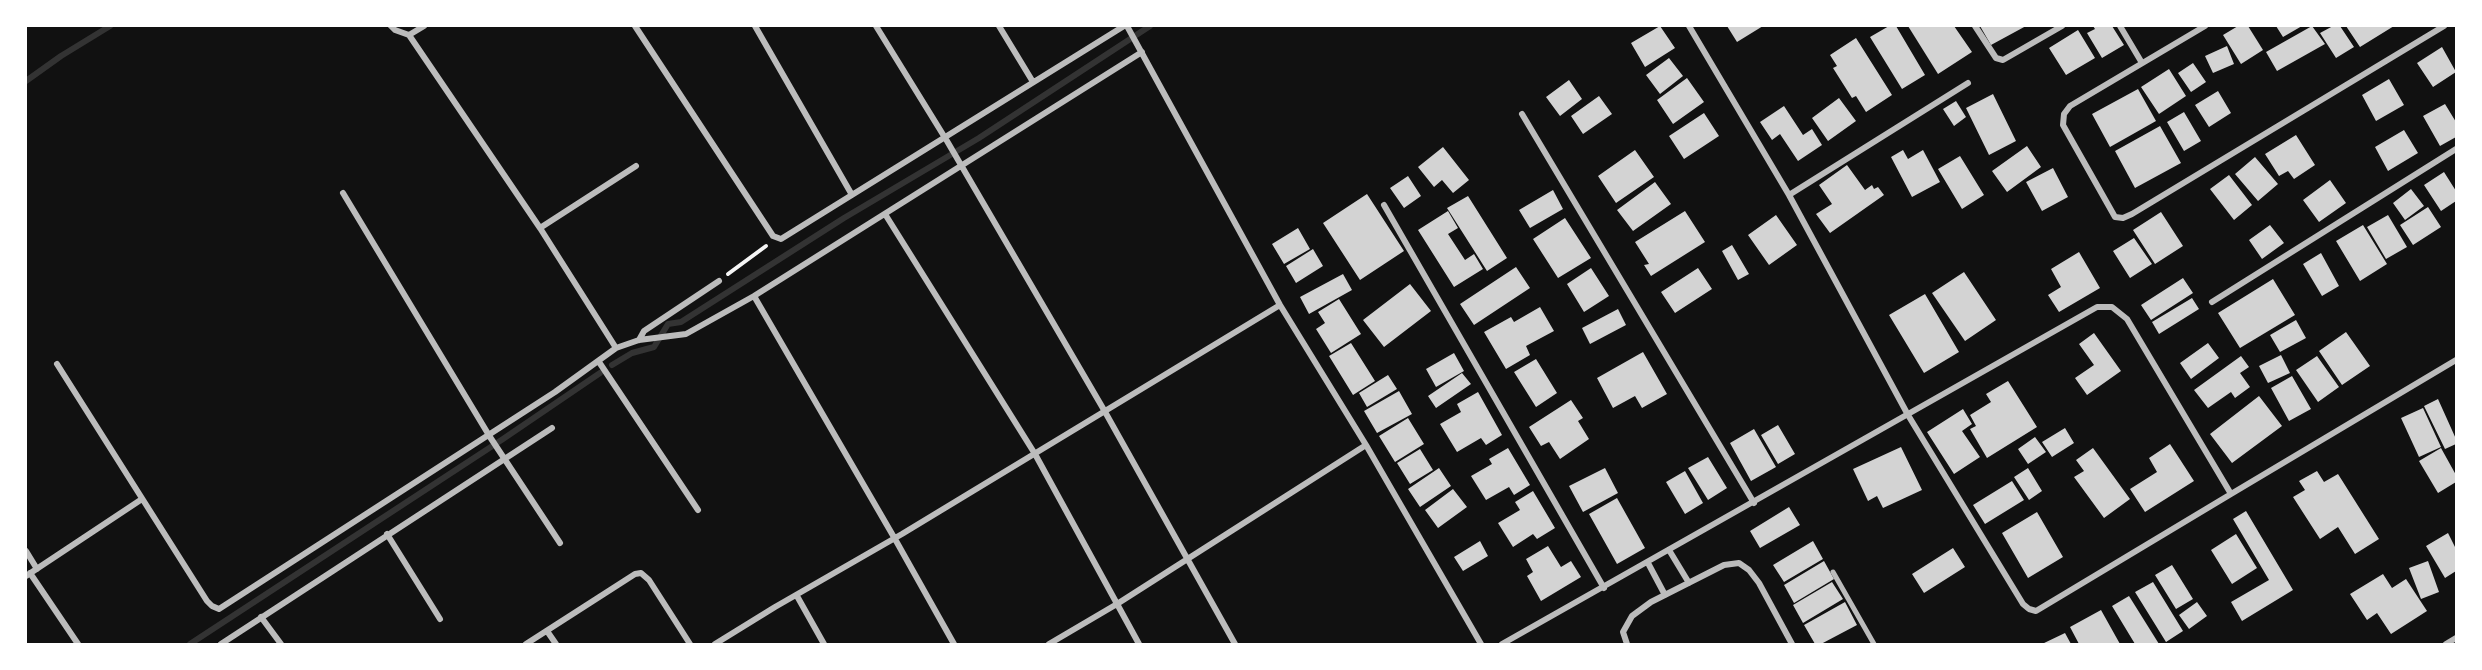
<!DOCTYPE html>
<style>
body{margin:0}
#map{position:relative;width:2482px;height:670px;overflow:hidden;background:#111;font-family:"Crimson Pro",serif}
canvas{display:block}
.frame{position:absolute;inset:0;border:27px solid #fff;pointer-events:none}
</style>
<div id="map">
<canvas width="2482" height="670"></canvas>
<div class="frame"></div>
</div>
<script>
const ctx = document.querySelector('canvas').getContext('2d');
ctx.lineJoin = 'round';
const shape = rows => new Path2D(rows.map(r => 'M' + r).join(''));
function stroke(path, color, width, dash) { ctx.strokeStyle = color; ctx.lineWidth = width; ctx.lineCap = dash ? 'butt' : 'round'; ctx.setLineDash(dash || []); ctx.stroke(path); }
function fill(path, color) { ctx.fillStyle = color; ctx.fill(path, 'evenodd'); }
stroke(shape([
 [26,81,61,56,110,26],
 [612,365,632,353,654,347,668,324,681,322,844,218,979,138,1150,26],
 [190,644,503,439,600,373]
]), '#333', 6);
fill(shape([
 [1660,26,1675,48,1645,67,1631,43],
 [1727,26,1763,26,1737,42],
 [1889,26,1896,26,1925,75,1902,89,1870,37],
 [1908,26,1954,26,1972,52,1938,74],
 [1980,26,2026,26,1991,45],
 [2093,26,2112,26,2124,45,2102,58,2087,33,2095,29],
 [2238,26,2248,26,2263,50,2241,64,2223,35],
 [2276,26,2302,26,2283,37],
 [2312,26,2325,44,2277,71,2266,52],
 [2333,26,2340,26,2354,47,2336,58,2320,33],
 [2346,26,2394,26,2360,47],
 [2078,30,2095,58,2066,75,2049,48],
 [1856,38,1892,95,1866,112,1856,96,1852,98,1833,68,1837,66,1830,55],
 [2227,46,2234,64,2213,73,2205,56],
 [2442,47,2456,72,2433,87,2417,63],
 [1669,58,1683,76,1660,94,1646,75],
 [2193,63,2206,82,2191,92,2178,73],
 [2169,69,2186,96,2159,114,2141,87],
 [1687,78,1704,102,1673,124,1657,100],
 [2389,79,2404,105,2376,121,2362,95],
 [1569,80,1582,99,1560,116,1546,97],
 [2138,89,2156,121,2110,147,2092,114],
 [2218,91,2231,113,2209,127,2195,105],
 [1993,94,2016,141,1989,155,1966,108],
 [1599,96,1612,114,1583,134,1571,116],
 [1839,98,1856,121,1828,141,1812,118],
 [1956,101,1966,117,1954,126,1943,109],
 [2445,104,2456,122,2456,137,2440,146,2423,116],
 [1784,106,1803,135,1812,129,1822,145,1798,161,1780,134,1772,140,1760,122],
 [2184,112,2201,141,2184,151,2167,122],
 [1704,113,1719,136,1684,159,1669,136],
 [2160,126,2181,163,2135,188,2115,151],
 [2404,130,2418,153,2388,171,2375,147],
 [2296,135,2315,165,2294,179,2288,171,2279,176,2265,154],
 [2027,146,2041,167,2007,192,1992,171],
 [1443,147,1469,180,1453,193,1442,180,1434,187,1418,167],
 [1635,150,1654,177,1616,203,1598,176],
 [1903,150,1908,159,1923,150,1940,182,1912,197,1891,157],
 [1960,156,1984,195,1962,209,1938,169],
 [2255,157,2278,184,2258,201,2235,174],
 [1847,165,1865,190,1872,185,1874,189,1878,187,1884,195,1830,233,1816,214,1832,204,1819,185],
 [2053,168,2068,197,2042,211,2026,182],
 [2444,172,2456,191,2456,201,2441,211,2424,185],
 [2229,175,2252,205,2234,220,2210,189],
 [1408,176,1421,196,1404,208,1390,188],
 [2330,180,2346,203,2319,222,2303,200],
 [1655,182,1671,204,1633,231,1617,210],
 [2411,189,2424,206,2405,220,2393,203],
 [1553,190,1563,209,1530,228,1519,210],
 [1367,194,1404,251,1360,280,1323,223],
 [1468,196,1507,258,1487,271,1447,208],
 [2428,207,2441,227,2413,245,2400,225],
 [1448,211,1458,228,1448,234,1465,260,1474,254,1483,269,1454,287,1418,230],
 [1685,211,1705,242,1651,276,1644,265,1649,264,1635,242],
 [2161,212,2183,246,2155,264,2133,230],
 [1776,215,1797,245,1769,265,1748,235],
 [2388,215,2407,247,2386,259,2367,227],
 [1565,218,1591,258,1558,278,1533,239],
 [2270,225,2284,243,2262,259,2249,240],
 [2363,225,2387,264,2360,281,2336,241],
 [1298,228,1310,249,1284,264,1272,244],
 [2134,238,2152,264,2130,278,2113,251],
 [1732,245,1749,274,1738,280,1722,251],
 [1313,249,1323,266,1296,283,1286,266],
 [2079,252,2100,288,2059,312,2048,295,2061,287,2051,269],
 [2321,253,2339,286,2322,296,2303,264],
 [1516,267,1530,288,1474,325,1460,304],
 [1591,268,1609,296,1584,312,1567,284],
 [1698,268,1712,289,1675,313,1661,292],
 [1964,272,1996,320,1965,341,1932,293],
 [1343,274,1352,290,1309,314,1300,297],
 [2183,278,2193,293,2151,320,2141,305],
 [2273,279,2295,315,2240,348,2218,313],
 [1410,284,1431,311,1384,347,1363,320],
 [1925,294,1959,352,1924,373,1889,315],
 [2192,298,2199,309,2159,334,2152,322],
 [1339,299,1361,334,1331,353,1316,329,1325,323,1318,312],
 [1540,307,1554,331,1526,346,1530,355,1506,369,1484,332,1511,317,1514,322],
 [1618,309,1626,325,1590,344,1582,328],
 [2296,320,2306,338,2280,352,2270,335],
 [2346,332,2370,366,2342,385,2319,351],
 [2094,333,2121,371,2087,395,2075,378,2094,365,2079,344],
 [1351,343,1375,381,1353,395,1329,356],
 [2208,343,2219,358,2191,379,2180,363],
 [1643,352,1667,394,1642,408,1635,396,1613,408,1597,378],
 [1454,353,1464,371,1436,387,1426,369],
 [2281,355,2290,373,2268,383,2259,366],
 [2241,356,2249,367,2240,373,2250,387,2235,398,2231,392,2208,408,2194,390],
 [2317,356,2339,387,2318,402,2296,370],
 [1536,359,1557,393,1536,407,1514,372],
 [1462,373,1471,384,1436,408,1428,396],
 [1388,375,1397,389,1367,407,1359,393],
 [2292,376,2311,409,2289,421,2271,388],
 [2008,381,2037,427,1987,458,1970,429,1976,426,1970,415,1991,402,1986,394],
 [1399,391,1412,414,1377,433,1364,411],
 [1478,392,1502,435,1486,445,1481,438,1457,452,1440,424,1461,412,1457,404],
 [2259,396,2282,426,2232,463,2210,434],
 [2438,399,2456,439,2456,444,2445,449,2424,406],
 [1571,400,1583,418,1578,421,1589,439,1560,459,1549,442,1541,446,1529,427],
 [2423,408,2441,447,2419,457,2401,418],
 [1963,409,1972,424,1962,431,1980,457,1954,474,1927,432],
 [1408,418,1424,444,1395,462,1379,436],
 [1778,425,1795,454,1778,464,1761,435],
 [2065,428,2074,443,2052,457,2042,442],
 [1754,429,1776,467,1751,481,1730,443],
 [2035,437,2046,452,2028,464,2018,449],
 [2170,444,2194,481,2145,512,2130,489,2157,472,2149,458],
 [1901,447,1922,490,1883,508,1877,496,1868,501,1853,469],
 [1508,448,1530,485,1514,495,1509,487,1486,500,1471,476,1492,464,1489,459],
 [2093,448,2130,499,2104,518,2074,477,2084,471,2076,460],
 [2441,448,2456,475,2456,482,2438,493,2419,461],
 [1420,449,1433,470,1410,484,1397,463],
 [1708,457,1727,488,1708,500,1688,468],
 [1439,468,1451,486,1420,507,1408,489],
 [1605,468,1618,493,1583,512,1569,486],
 [2028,468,2042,491,2029,500,2014,477],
 [1685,471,1703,503,1685,514,1666,482],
 [2317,471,2324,482,2338,474,2379,539,2355,554,2338,527,2320,539,2293,497,2305,490,2299,481],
 [2012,481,2024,500,1985,524,1973,505],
 [1453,489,1467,507,1438,528,1425,510],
 [1533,491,1555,528,1537,539,1533,534,1513,547,1498,523,1520,510,1515,502],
 [1617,498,1645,548,1617,564,1589,514],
 [1789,507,1800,525,1760,548,1750,531],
 [2246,511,2293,590,2242,621,2231,602,2269,580,2233,519],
 [2037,512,2063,557,2028,578,2002,533],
 [2448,533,2456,549,2456,571,2445,578,2426,546],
 [2236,534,2257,568,2232,584,2211,550],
 [1480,541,1488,556,1463,571,1454,557],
 [1813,541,1823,559,1784,582,1773,565],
 [1548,546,1561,567,1571,561,1581,577,1541,601,1527,576,1533,572,1526,559],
 [1953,548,1965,567,1924,593,1912,574],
 [1824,561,1834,579,1794,603,1784,585],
 [2428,561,2439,592,2421,599,2409,568],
 [2172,565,2193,599,2176,609,2155,575],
 [2383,574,2392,588,2406,579,2427,611,2391,634,2377,613,2367,620,2350,594],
 [1832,582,1843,599,1803,623,1793,605],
 [2153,582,2183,631,2166,642,2135,592],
 [2129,596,2159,644,2135,644,2112,606],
 [1845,602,1857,625,1821,644,1815,644,1804,625],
 [2197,602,2207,616,2189,629,2179,615],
 [2101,610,2120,644,2079,644,2070,627],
 [2065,633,2071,644,2042,644]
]), '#d3d3d3');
stroke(shape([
 [728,274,766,246]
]), '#f5f5f5', 4);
stroke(shape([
 [1833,572,1874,644]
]), '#bcbcbc', 5);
stroke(shape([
 [391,26,395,30,409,35,540,228,616,348],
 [635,26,773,236,781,239,1124,26],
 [755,26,852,195],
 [876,26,947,141,1104,410,1235,644],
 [999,26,1033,82],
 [1127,26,1280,305,1366,445,1481,644],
 [1689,26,1789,195,1908,415,2023,604,2029,609,2036,611,2231,494],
 [1975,26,1996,58,2003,60,2062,26],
 [2120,26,2142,63],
 [2205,26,2070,106,2064,114,2063,125,2115,217,2123,218,2132,214,2444,26],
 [409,35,424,26],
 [1522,114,1754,503],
 [343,193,490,437,560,543],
 [1789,195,1968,83],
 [1384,205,1604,588],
 [885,214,1035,454,1139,644],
 [540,228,636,166],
 [754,296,895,539,954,644],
 [2212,302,2456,149],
 [639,340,644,331,719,281],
 [599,362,698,510],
 [57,364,207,601,212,606,219,609,555,392,616,348,639,340,686,334,754,296,1142,52],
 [387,534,440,619],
 [1669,550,1689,583],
 [26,551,37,569],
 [1648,563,1665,595],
 [30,573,78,644],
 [26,576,142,499],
 [797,596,824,644],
 [261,617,281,644],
 [547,631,556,644],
 [221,644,552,428],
 [526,644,635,574,641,573,649,580,690,644],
 [715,644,775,607,902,534,1280,305],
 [1049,644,1117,604,1366,445],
 [1502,644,2097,307,2112,307,2127,319,2231,494,2456,360],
 [1627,644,1623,632,1632,616,1651,602,1724,565,1739,563,1749,570,1759,583,1792,644],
 [2446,644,2456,638]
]), '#bcbcbc', 6);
</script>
